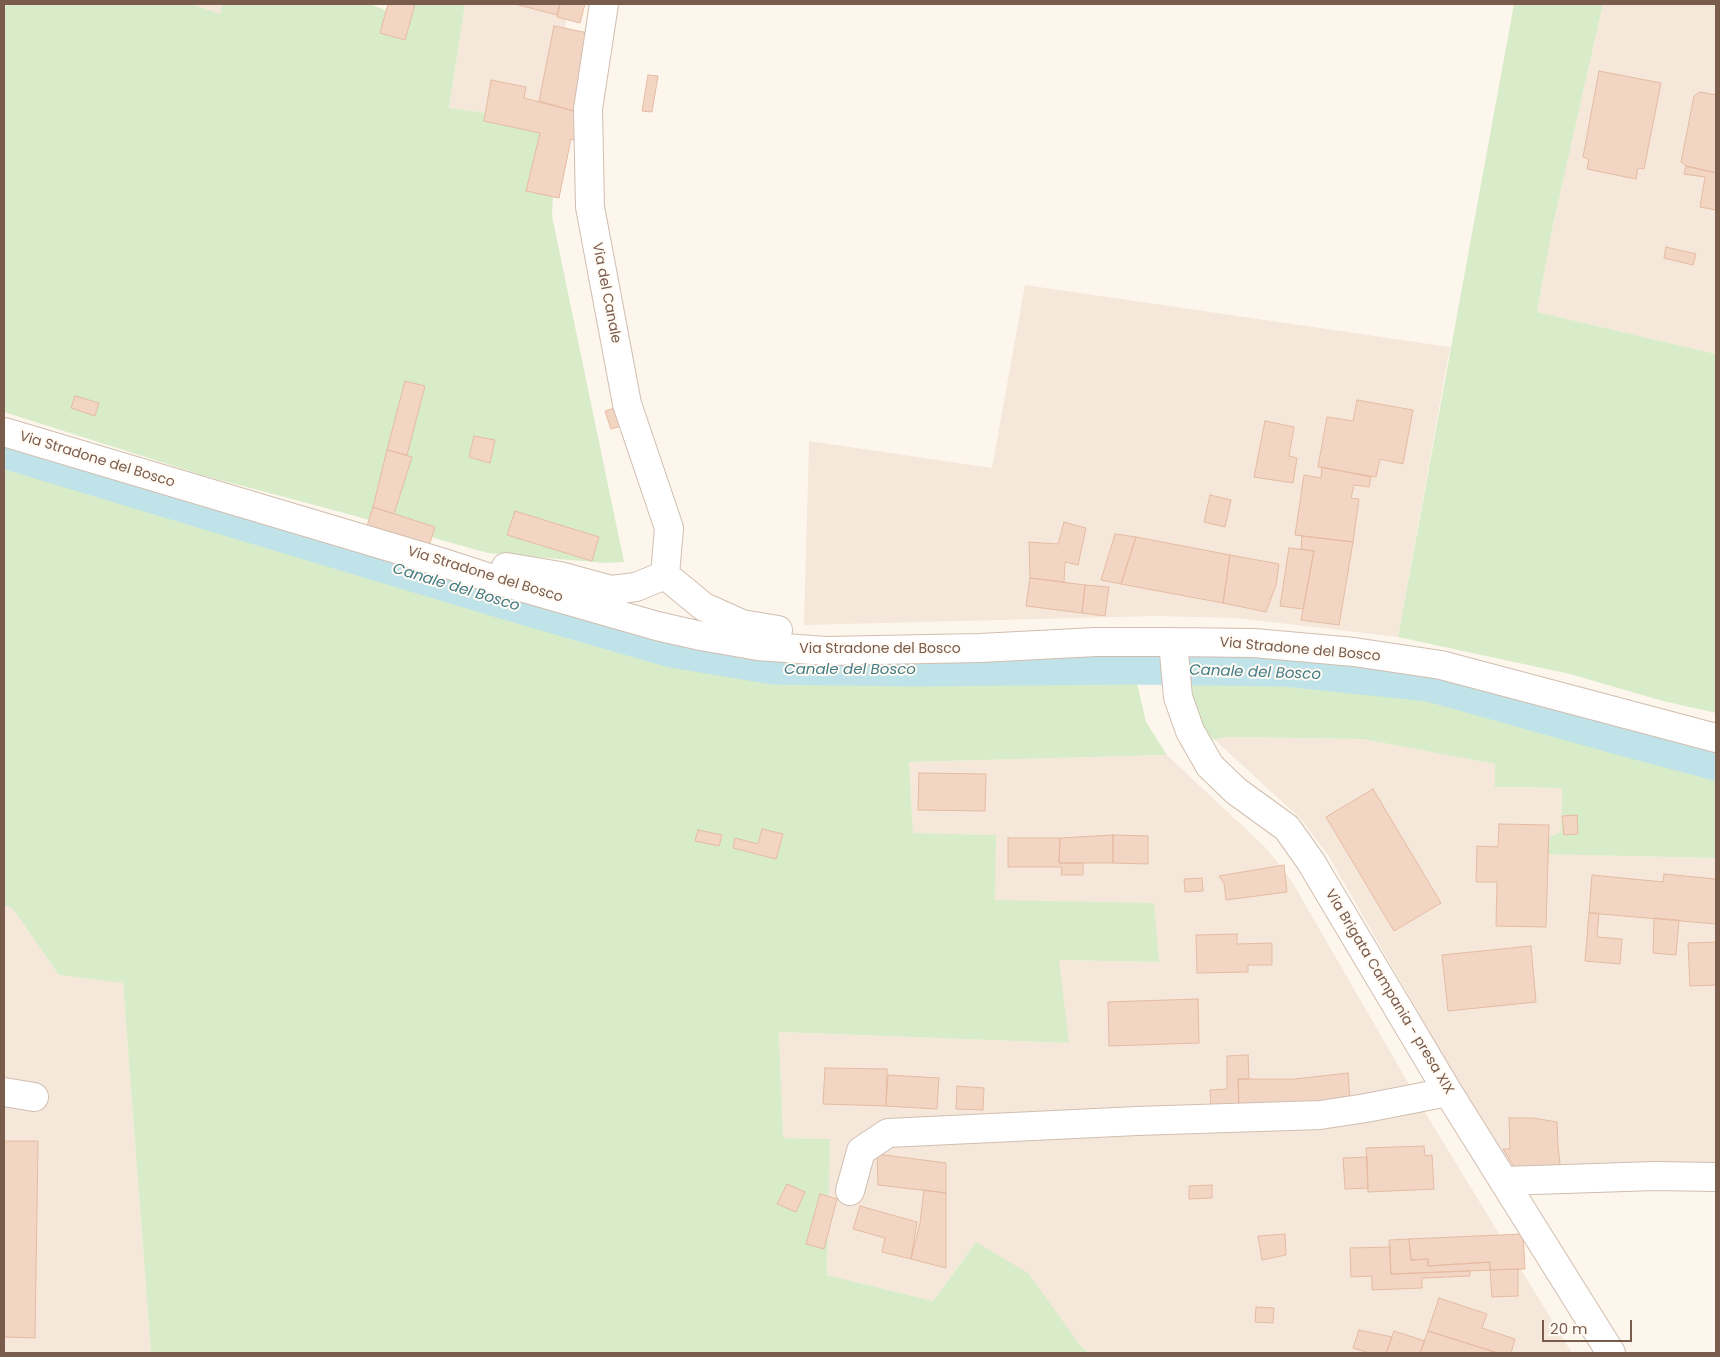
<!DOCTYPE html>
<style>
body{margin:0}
#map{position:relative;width:1720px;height:1357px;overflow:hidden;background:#fdf6ec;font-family:Poppins,sans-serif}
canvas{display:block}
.frame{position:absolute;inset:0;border:5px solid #7a5c4d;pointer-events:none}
.scale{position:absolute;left:1542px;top:1320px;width:90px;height:22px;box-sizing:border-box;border:2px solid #7a5c4d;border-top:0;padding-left:6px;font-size:15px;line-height:18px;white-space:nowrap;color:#7a5c4d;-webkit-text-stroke:4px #fffaf3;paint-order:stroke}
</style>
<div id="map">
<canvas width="1720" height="1357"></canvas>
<div class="frame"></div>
<div class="scale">20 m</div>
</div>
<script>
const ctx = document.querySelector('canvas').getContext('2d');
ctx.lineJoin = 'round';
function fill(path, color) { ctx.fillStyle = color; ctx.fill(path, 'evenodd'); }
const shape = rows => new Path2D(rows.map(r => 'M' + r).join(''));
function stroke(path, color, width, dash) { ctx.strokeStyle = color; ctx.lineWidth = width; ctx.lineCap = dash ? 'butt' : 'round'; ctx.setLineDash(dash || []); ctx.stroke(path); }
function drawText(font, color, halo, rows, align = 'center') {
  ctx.font = font + ' Poppins,sans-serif'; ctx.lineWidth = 4; ctx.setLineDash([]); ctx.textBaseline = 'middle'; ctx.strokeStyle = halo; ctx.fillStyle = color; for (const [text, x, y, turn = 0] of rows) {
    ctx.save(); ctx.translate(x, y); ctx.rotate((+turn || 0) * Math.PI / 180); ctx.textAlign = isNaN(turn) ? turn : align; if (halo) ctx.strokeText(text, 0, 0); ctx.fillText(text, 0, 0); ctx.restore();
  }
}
fill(shape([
 [192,4,222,4,221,15],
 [465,4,568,4,556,122,449,108],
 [1603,4,1716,4,1716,354,1537,312,1553,225],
 [1025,285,1450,347,1398,637,1237,618,1155,616,804,625,809,441,992,468],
 [1227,737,1362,739,1495,764,1495,787,1562,788,1561,833,1538,854,1716,858,1716,1176,1513,1172,1457,1080,1328,855,1300,818,1215,740],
 [1167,755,1267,849,1291,880,1432,1124,1572,1353,1089,1353,975,1243,933,1301,827,1275,830,1139,783,1138,779,1032,1068,1043,1058,960,1159,962,994,900,996,835,913,833,909,762],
 [4,905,13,909,59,975,123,982,151,1353,4,1353]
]), '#f5e8da');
fill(shape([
 [4,4,192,4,220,14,222,4,370,4,404,18,405,4,465,4,449,108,556,122,552,216,624,562,606,563,488,553,326,508,205,476,4,412],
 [1514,4,1603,4,1553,225,1537,312,1716,354,1716,713,1663,701,1570,674,1398,637],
 [4,459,192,519,476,596,555,632,611,651,726,668,803,671,1134,661,1137,683,1146,722,1167,755,909,762,913,833,996,835,995,900,1154,903,1159,962,1059,960,1069,1043,779,1032,783,1138,830,1139,827,1275,933,1301,976,1242,1028,1273,1080,1345,1089,1353,151,1353,123,983,59,975,13,909,4,905],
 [1179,661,1234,662,1378,678,1559,718,1652,744,1716,759,1716,858,1538,854,1546,839,1561,832,1562,788,1495,787,1495,764,1362,739,1227,737,1214,740,1200,726]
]), '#d8ecc9');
stroke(shape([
 [4,453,505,604,671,652,773,669,914,671,1127,669,1285,671,1429,686,1629,742,1716,765]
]), '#bfe3e8', 31);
const building = shape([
 [388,4,415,4,405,40,380,33,388,4],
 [515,4,560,4,557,15,515,4],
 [560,4,585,4,580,23,557,17,560,4],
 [554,26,593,34,581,113,539,101,554,26],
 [1599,71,1661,83,1644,169,1638,168,1636,179,1587,169,1589,159,1583,157,1599,71],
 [648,75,658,76,652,112,642,111,648,75],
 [491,80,526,87,524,98,581,113,576,141,571,139,559,198,526,191,540,133,484,121,491,80],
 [1700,92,1716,95,1716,173,1686,166,1681,162,1694,96,1700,92],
 [1686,166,1716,173,1716,210,1700,207,1705,177,1684,174,1686,166],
 [1666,247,1696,254,1693,265,1664,258,1666,247],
 [405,381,425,386,407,455,387,450,405,381],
 [75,396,99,403,95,416,71,408,75,396],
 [1357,400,1413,410,1403,464,1380,459,1376,477,1318,467,1327,417,1353,421,1357,400],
 [615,408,621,426,611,429,605,411,615,408],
 [1265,421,1294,427,1289,456,1297,458,1293,483,1254,477,1265,421],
 [474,436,495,440,490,463,469,457,474,436],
 [387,450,412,457,394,514,373,507,387,450],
 [1322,467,1371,477,1369,487,1354,485,1351,498,1359,499,1353,542,1295,535,1304,475,1321,478,1322,467],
 [1210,495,1231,500,1225,527,1204,522,1210,495],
 [373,507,435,527,427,552,365,532,373,507],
 [515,511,599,537,592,561,507,535,515,511],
 [1064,522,1086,528,1078,565,1065,562,1064,582,1030,578,1029,542,1058,544,1064,522],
 [1115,534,1136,537,1121,584,1101,580,1115,534],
 [1302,536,1353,542,1339,625,1301,620,1314,551,1301,549,1302,536],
 [1136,537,1230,555,1223,603,1121,584,1136,537],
 [1289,548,1314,551,1303,609,1280,606,1289,548],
 [1230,555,1279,564,1276,585,1266,612,1223,603,1230,555],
 [1030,578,1085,585,1082,613,1026,606,1030,578],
 [1085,585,1109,587,1105,616,1082,613,1085,585],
 [919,773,986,774,985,811,918,810,919,773],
 [1373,789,1441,903,1394,931,1326,817,1373,789],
 [1577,815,1578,834,1564,835,1562,816,1577,815],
 [1499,824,1549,825,1546,927,1496,926,1497,882,1476,882,1477,846,1498,847,1499,824],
 [762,829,783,834,776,859,733,848,735,838,758,844,762,829],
 [698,830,722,835,719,846,695,841,698,830],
 [1113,835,1113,863,1059,863,1060,838,1113,835],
 [1113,835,1148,836,1148,864,1113,863,1113,835],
 [1008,838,1060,838,1059,863,1083,863,1083,875,1061,875,1062,867,1008,867,1008,838],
 [1284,865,1287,892,1226,900,1224,883,1219,876,1284,865],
 [1664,874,1716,879,1716,924,1589,913,1592,875,1663,882,1664,874],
 [1202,878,1203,891,1185,892,1184,879,1202,878],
 [1589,913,1599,913,1597,937,1622,939,1620,964,1585,961,1589,913],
 [1654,918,1679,920,1676,955,1653,953,1654,918],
 [1237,934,1237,944,1272,943,1272,965,1248,965,1248,972,1197,973,1196,935,1237,934],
 [1716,942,1716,985,1690,986,1688,943,1716,942],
 [1531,946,1536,1002,1448,1011,1442,955,1531,946],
 [1198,999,1199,1043,1109,1046,1108,1002,1198,999],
 [1248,1055,1249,1079,1238,1079,1239,1108,1211,1107,1210,1090,1227,1089,1227,1056,1248,1055],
 [825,1068,887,1069,886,1106,823,1104,825,1068],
 [1348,1073,1350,1102,1239,1108,1238,1079,1295,1079,1348,1073],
 [888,1075,939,1078,937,1109,886,1106,888,1075],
 [957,1086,984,1088,983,1110,956,1109,957,1086],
 [1509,1118,1533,1118,1557,1122,1558,1147,1561,1172,1516,1170,1503,1149,1510,1149,1509,1118],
 [4,1141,38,1141,35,1338,4,1337,4,1141],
 [1424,1146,1425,1156,1432,1155,1434,1189,1368,1192,1366,1148,1424,1146],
 [877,1154,946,1163,946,1193,878,1185,877,1154],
 [1367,1157,1368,1188,1345,1189,1343,1158,1367,1157],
 [787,1184,805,1192,796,1212,777,1204,787,1184],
 [1212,1185,1212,1198,1189,1199,1189,1186,1212,1185],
 [924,1190,946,1193,946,1268,911,1259,920,1223,924,1190],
 [820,1194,837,1199,824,1249,806,1244,820,1194],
 [860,1206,917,1222,911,1259,882,1252,885,1238,853,1229,860,1206],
 [1285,1234,1286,1255,1262,1260,1258,1236,1285,1234],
 [1523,1234,1525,1269,1490,1270,1490,1262,1428,1266,1428,1259,1411,1260,1409,1239,1523,1234],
 [1409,1239,1411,1260,1428,1259,1428,1266,1490,1262,1490,1270,1391,1274,1389,1240,1409,1239],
 [1390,1247,1391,1274,1470,1271,1470,1276,1422,1278,1422,1288,1372,1290,1372,1276,1351,1277,1350,1248,1390,1247],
 [1518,1269,1518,1296,1492,1297,1490,1270,1518,1269],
 [1439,1298,1487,1314,1482,1328,1515,1339,1511,1353,1498,1353,1428,1331,1439,1298],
 [1256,1307,1274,1308,1273,1323,1255,1322,1256,1307],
 [1359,1330,1392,1337,1386,1353,1369,1353,1353,1348,1359,1330],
 [1394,1331,1425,1341,1420,1353,1386,1353,1394,1331],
 [1428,1331,1498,1353,1420,1353,1428,1331]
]);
fill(building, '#f3d5c3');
stroke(building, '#e6bba3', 1);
const minor = shape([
 [604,4,588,109,590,207,627,404,669,528,665,575],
 [4,432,447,564,493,579,657,626,701,636,758,646,826,651,980,648,1096,642,1173,642,1254,643,1354,652,1441,665,1716,738],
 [506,567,560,576,611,590,636,587,665,575,704,607,742,624,778,630],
 [1173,642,1178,697,1190,731,1210,766,1236,791,1287,828,1311,862,1448,1092,1611,1353],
 [4,1092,34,1097],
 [1505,1181,1655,1176,1716,1177],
 [850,1191,861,1151,888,1133,1137,1121,1320,1115,1366,1108,1448,1092]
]);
stroke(minor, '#d1beb0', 30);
stroke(minor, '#fff', 28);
drawText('14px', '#7a5c4d', '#fffaf3', [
 ["Via del Canale",606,293,79],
 ["Via Stradone del Bosco",97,460,17],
 ["Via Stradone del Bosco",485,575,17],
 ["Via Stradone del Bosco",880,649],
 ["Via Stradone del Bosco",1300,650,5],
 ["Via Brigata Campania - presa XIX",1389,992,59]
]);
drawText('italic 15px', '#437c86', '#fffaf3', [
 ["Canale del Bosco",456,588,17],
 ["Canale del Bosco",850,670],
 ["Canale del Bosco",1255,673,2]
]);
</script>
